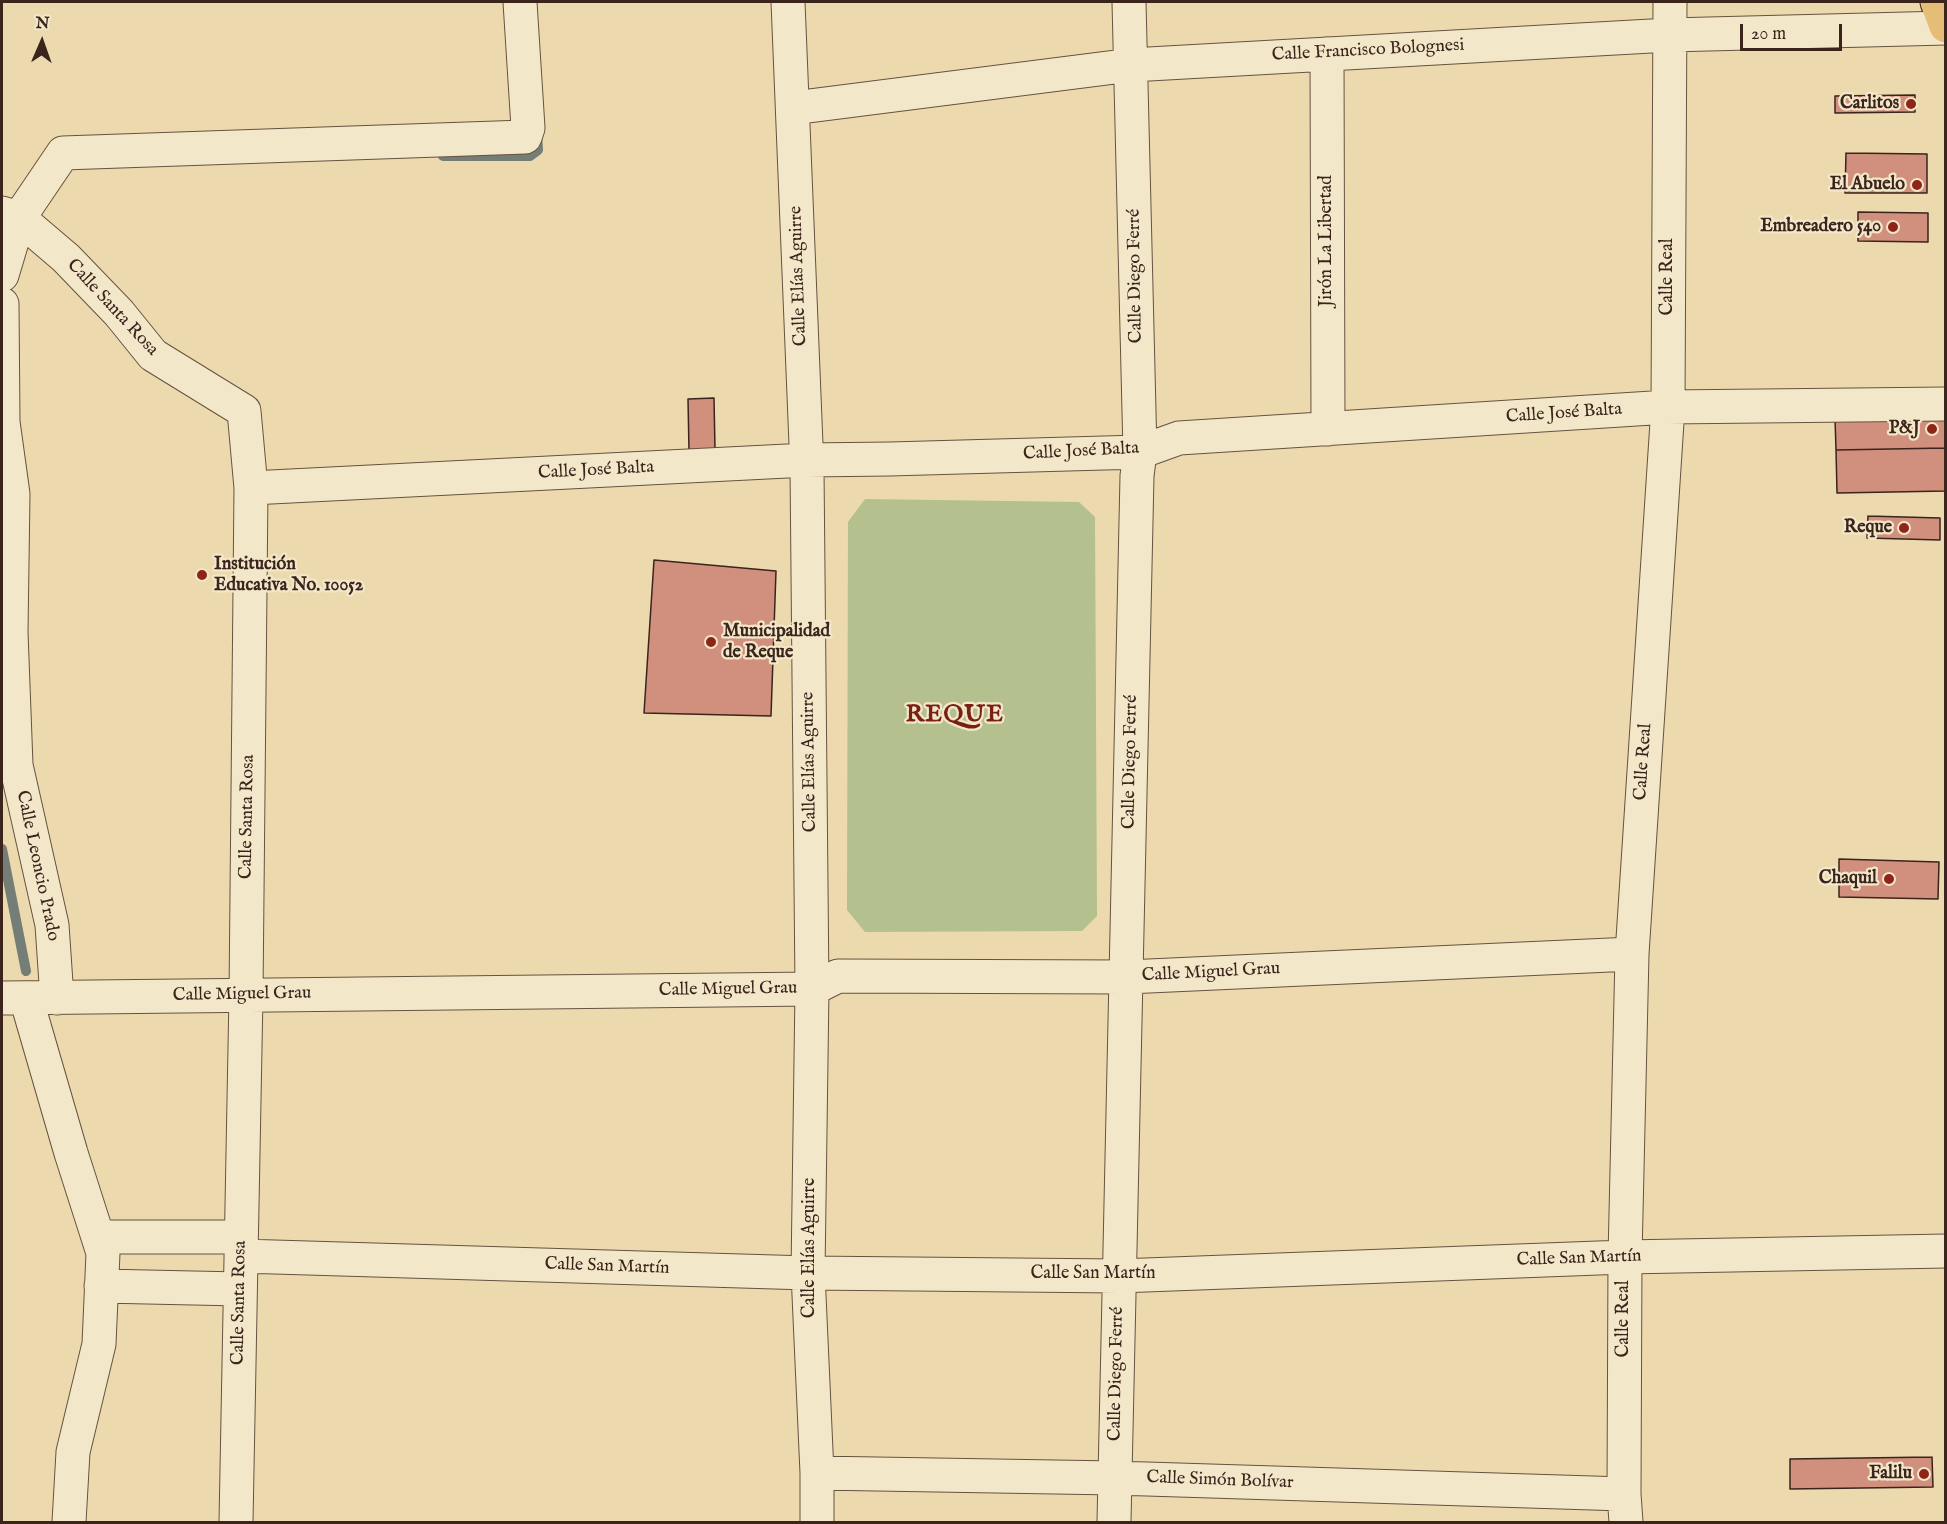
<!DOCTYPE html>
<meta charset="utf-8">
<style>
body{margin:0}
#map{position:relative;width:1947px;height:1524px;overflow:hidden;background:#ecdaae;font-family:"IM FELL English",serif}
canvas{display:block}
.frame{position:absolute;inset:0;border:3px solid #3a241c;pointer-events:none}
.north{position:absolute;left:12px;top:12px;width:60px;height:60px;-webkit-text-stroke:4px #f3e7ca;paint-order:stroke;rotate:2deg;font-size:16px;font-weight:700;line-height:24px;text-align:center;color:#3a241c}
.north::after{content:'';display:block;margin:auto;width:21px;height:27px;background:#3a241c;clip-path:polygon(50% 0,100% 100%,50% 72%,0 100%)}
.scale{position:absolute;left:1740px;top:24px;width:102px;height:27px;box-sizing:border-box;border:3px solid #3a241c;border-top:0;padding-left:8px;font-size:18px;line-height:21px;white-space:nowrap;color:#3a241c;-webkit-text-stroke:4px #f3e7ca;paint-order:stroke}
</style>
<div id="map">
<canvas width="1947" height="1524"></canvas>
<div class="frame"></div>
<div class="north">N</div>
<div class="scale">20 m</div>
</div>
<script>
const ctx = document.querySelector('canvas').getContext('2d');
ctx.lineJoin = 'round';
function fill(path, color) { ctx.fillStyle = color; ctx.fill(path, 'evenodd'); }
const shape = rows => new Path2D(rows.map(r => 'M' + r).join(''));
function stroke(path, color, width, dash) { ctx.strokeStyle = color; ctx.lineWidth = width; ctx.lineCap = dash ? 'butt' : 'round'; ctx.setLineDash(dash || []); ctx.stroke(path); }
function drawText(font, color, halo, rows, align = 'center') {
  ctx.font = font + ' "IM FELL English",serif'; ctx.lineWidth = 4.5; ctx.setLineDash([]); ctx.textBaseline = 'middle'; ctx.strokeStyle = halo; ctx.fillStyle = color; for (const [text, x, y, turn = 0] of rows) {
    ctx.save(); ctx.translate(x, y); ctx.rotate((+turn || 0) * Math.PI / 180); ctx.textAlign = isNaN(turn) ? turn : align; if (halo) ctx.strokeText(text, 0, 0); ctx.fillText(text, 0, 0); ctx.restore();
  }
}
fill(shape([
 [865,499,1079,502,1095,517,1097,916,1082,931,865,932,847,910,848,522]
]), '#b4c08d');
stroke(shape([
 [443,156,530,156,538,150,537,133],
 [2,849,26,971]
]), '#747d76', 10);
const building = shape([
 [1915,95,1915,112,1835,113,1835,96,1915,95],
 [1846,153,1927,154,1927,193,1845,193,1846,153],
 [1858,212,1928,213,1928,242,1858,241,1858,212],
 [714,398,715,450,689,451,688,399,714,398],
 [1945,415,1945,448,1836,450,1835,418,1945,415],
 [1945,448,1946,491,1837,493,1836,450,1945,448],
 [1868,516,1940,518,1940,540,1867,538,1868,516],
 [654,560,776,571,771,716,644,713,654,560],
 [1839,859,1939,862,1938,899,1839,897,1839,859],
 [1932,1457,1933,1487,1790,1489,1790,1459,1932,1457]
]);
fill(building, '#d18f7d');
stroke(building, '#3a241c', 1.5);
const minor = shape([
 [788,2,807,469,812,989,808,1273,817,1473,817,1522],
 [1327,54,1328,429],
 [793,108,1131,65,1669,35,1946,28],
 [2,213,19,218,66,258,119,313,153,355,244,411,251,488,246,995,236,1522],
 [2,275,19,218,63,153,525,137,528,128,520,2],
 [2,304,3,422,13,494,11,632,16,765,52,925,57,998],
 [251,488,807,460,890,459,1140,452,1179,438,1668,407,1946,404],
 [2,998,812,989,838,976,1127,977,1632,954],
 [26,998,71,1153,103,1253,99,1344,73,1452,69,1522],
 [98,1237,241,1237],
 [241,1256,808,1273,1119,1276,1625,1257,1946,1251],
 [101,1286,240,1289],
 [817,1473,1115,1478,1624,1494],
 [1114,1522,1137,476,1140,452,1129,2],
 [1626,1522,1624,1494,1625,1257,1632,954,1668,407,1670,2]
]);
const highway = shape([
 [1937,2,1946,26]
]);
stroke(minor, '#665240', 35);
stroke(highway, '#3a241c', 35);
stroke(minor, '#f3e7ca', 33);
stroke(highway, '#e6bd77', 33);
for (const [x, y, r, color] of [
 [1911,104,6,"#8f2418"],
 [1917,185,6,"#8f2418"],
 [1893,227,6,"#8f2418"],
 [1932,429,6,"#8f2418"],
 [1904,528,6,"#8f2418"],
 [202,575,6,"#8f2418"],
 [711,642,6,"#8f2418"],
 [1889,879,6,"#8f2418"],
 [1924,1474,6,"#8f2418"]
]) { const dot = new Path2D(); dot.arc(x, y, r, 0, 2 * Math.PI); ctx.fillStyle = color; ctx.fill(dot); stroke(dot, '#f3e7ca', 2); }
drawText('18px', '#3a241c', '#f3e7ca', [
 ["Calle Francisco Bolognesi",1368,51,-3],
 ["Jirón La Libertad",1327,241,-90],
 ["Calle Elías Aguirre",799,276,-92],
 ["Calle Diego Ferré",1136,276,-91],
 ["Calle Real",1668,277,-90],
 ["Calle Santa Rosa",112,308,47],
 ["Calle José Balta",1564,414,-4],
 ["Calle José Balta",1081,452,-3],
 ["Calle José Balta",596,471,-3],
 ["Calle Elías Aguirre",810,762,-91],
 ["Calle Diego Ferré",1131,762,-89],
 ["Calle Real",1644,762,-86],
 ["Calle Santa Rosa",248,817,-89],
 ["Calle Leoncio Prado",37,866,78],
 ["Calle Miguel Grau",1211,973,-3],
 ["Calle Miguel Grau",728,990,-1],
 ["Calle Miguel Grau",242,995,-1],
 ["Calle Elías Aguirre",810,1248,-90],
 ["Calle San Martín",1579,1259,-2],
 ["Calle San Martín",607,1267,2],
 ["Calle San Martín",1093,1274],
 ["Calle Santa Rosa",240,1303,-89],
 ["Calle Real",1624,1319,-90],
 ["Calle Diego Ferré",1117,1374,-89],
 ["Calle Simón Bolívar",1220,1481,2]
]);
drawText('bold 18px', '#3a241c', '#f3e7ca', [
 ["Carlitos",1899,104],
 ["El Abuelo",1905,185],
 ["Embreadero 540",1881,227],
 ["P&J",1920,429],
 ["Reque",1892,528],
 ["Institución",214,565,"left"],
 ["Educativa No. 10052",214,586,"left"],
 ["Municipalidad",723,632,"left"],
 ["de Reque",723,653,"left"],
 ["Chaquil",1877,879],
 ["Falilu",1912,1474]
], 'right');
ctx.letterSpacing = '1.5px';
drawText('bold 24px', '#7a1f14', '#f3e7ca', [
 ["REQUE",955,716]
]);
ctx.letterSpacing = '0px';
</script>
